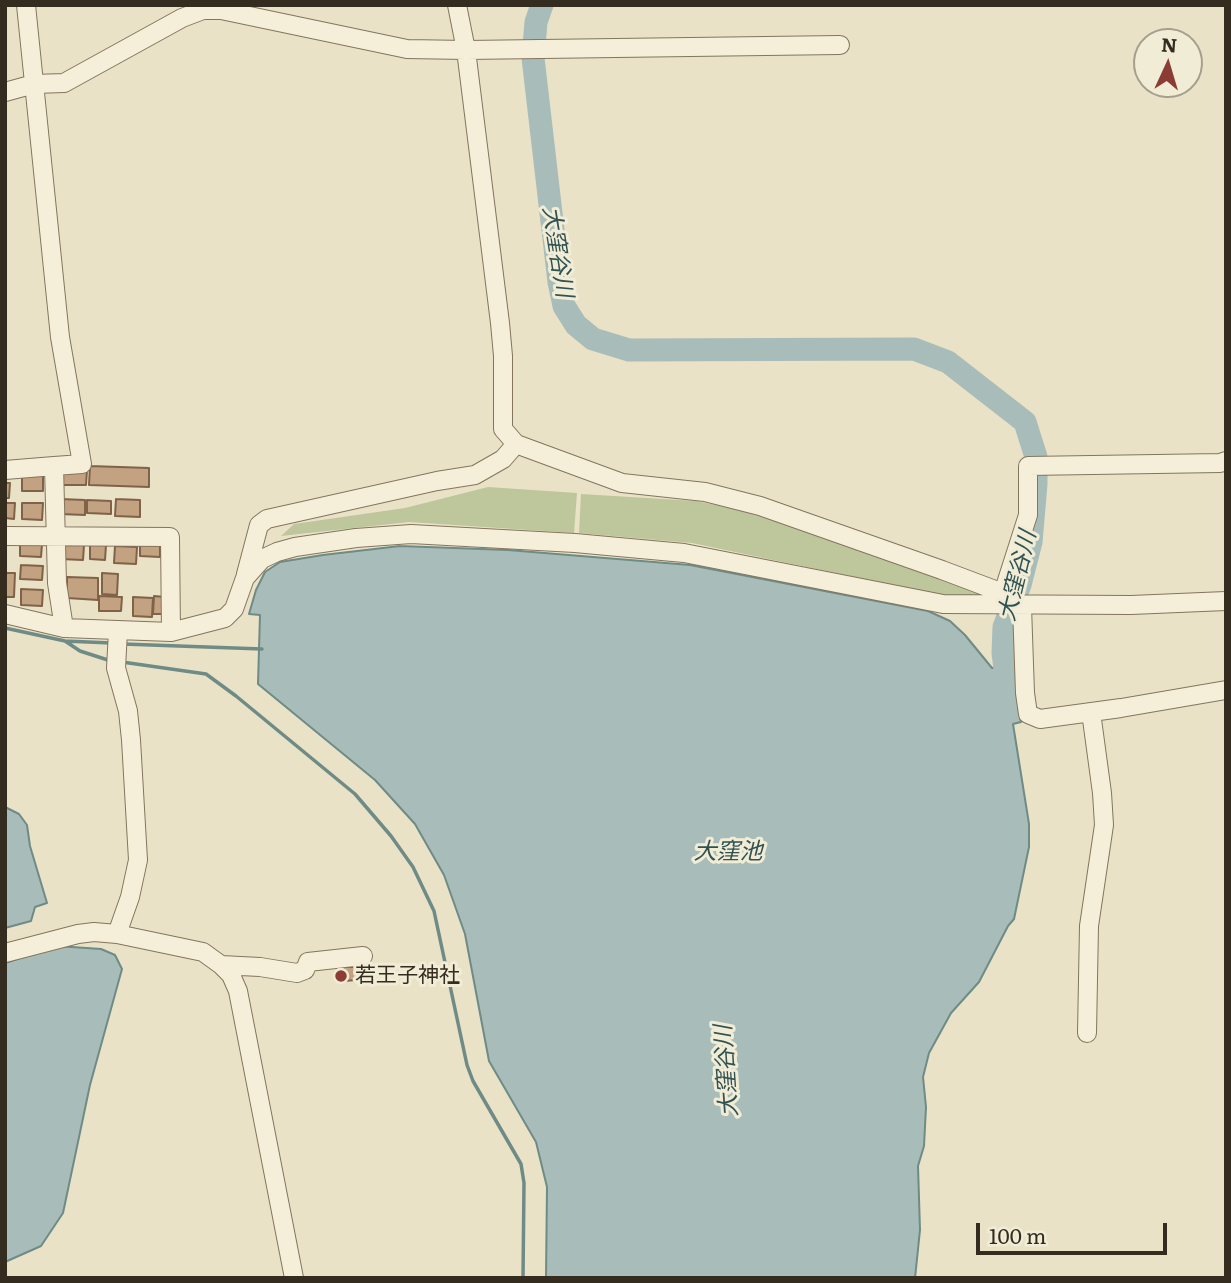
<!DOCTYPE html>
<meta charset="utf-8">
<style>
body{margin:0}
#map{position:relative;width:1231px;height:1283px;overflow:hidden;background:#e9e2c7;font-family:Literata,serif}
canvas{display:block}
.frame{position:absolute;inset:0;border:7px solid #352c20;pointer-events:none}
.north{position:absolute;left:1133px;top:28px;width:70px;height:70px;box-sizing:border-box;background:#f1ecd6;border:2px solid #a69f8d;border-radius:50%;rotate:4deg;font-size:19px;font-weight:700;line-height:28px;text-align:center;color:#352c20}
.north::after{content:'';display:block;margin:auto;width:24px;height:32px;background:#8b3c35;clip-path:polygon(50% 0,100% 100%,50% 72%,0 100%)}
.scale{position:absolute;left:976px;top:1223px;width:191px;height:32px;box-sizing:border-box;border:4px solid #352c20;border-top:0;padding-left:9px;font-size:21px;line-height:24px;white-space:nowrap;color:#352c20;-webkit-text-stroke:5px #f1ecd6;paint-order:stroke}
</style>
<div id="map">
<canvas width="1231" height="1283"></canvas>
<div class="frame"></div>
<div class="north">N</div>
<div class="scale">100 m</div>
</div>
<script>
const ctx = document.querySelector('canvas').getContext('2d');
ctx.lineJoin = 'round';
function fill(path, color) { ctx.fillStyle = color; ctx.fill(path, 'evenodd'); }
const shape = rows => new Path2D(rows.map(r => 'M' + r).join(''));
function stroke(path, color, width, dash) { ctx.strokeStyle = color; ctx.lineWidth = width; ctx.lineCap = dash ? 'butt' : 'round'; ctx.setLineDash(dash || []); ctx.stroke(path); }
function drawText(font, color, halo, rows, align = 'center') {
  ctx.font = font + ' Literata,"Noto Sans JP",serif'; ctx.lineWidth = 6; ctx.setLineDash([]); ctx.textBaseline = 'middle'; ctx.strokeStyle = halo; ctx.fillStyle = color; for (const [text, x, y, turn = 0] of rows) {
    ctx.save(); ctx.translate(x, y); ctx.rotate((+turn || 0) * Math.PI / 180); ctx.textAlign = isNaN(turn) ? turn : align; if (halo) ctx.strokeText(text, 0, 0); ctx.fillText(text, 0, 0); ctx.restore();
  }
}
fill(shape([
 [488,487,577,493,574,533,409,522,281,536,294,524,405,508],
 [581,494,696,501,740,510,863,549,996,597,960,599,692,543,579,533]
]), '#bec69c');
const water = shape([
 [400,546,508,550,690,565,928,611,950,621,965,635,992,668,1013,665,1021,722,1013,724,1029,824,1029,847,1014,919,1008,926,979,982,951,1013,929,1053,923,1077,926,1107,924,1146,918,1166,920,1230,915,1278,546,1278,547,1187,536,1142,489,1061,465,934,444,875,415,824,375,780,258,684,260,615,249,614,256,590,265,572,280,562,323,555,400,546],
 [5,807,19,814,27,825,30,846,47,903,35,907,31,921,5,928,5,807],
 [57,946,101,949,115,955,122,969,90,1085,63,1213,41,1246,5,1262,5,963,57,946]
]);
fill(water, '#a8bdb9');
stroke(water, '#6f8b86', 2);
stroke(shape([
 [5,628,65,641,111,643],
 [65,641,80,651,111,661],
 [123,644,262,649],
 [122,662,206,674,236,696,355,794,391,836,413,867,434,911,467,1065,473,1081,521,1164,524,1183,523,1278]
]), '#6f8b86', 3.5);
stroke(shape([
 [542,5,536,22,533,58,559,282,564,306,576,325,593,339,629,350,914,349,948,362,1025,422,1036,457,1036,484,1031,542,1020,585,1004,627,1003,653,1008,692,1004,693]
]), '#a8bdb9', 23);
const building = shape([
 [90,466,149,468,149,487,89,485,90,466],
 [63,469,87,470,86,485,62,485,63,469],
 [22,474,43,474,43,491,22,491,22,474],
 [5,483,10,483,9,498,5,498,5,483],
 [60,499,85,500,85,515,60,514,60,499],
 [116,499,140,500,140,517,115,516,116,499],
 [87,500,111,501,111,514,87,513,87,500],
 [5,503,15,503,14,519,5,518,5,503],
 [22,503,43,503,42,520,22,519,22,503],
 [140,541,160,542,160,557,140,556,140,541],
 [20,543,42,544,41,557,20,556,20,543],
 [61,544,84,545,83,560,60,559,61,544],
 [90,545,106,545,105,560,90,559,90,545],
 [115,546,137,547,136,564,114,563,115,546],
 [21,565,43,566,42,580,20,579,21,565],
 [5,573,15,573,14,597,5,597,5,573],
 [102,573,118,574,117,595,102,594,102,573],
 [67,577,98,578,98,600,67,598,67,577],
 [21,589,43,590,42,606,21,605,21,589],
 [99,596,122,597,121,611,99,611,99,596],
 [154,596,165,597,165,614,153,614,154,596],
 [133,597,153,598,152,617,133,616,133,597],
 [344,967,356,967,356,980,344,981,344,967]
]);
fill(building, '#c3a281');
stroke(building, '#7f6247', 2);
const minor = shape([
 [26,5,60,337,82,464,54,466,57,583,64,628],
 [457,5,466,50,500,323,503,356,503,429,516,444,622,483,705,492,760,506,942,570,1003,593,1018,603],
 [5,92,34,84,64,83,182,18,203,10,221,10,407,49,466,50,840,45],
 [5,470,54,466],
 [5,536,170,537,171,632],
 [246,574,259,525,267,519,437,481,475,475,503,459,516,444],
 [1003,593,1028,515,1028,466,1220,463,1226,461],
 [1022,606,1025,693,1028,714,1040,719,1121,708,1226,690],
 [5,614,64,628,171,632,225,618,234,609,245,578,262,559,277,552,295,547,356,538,411,534,575,543,684,553,943,604,1131,605,1226,601],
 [117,934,130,897,138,860,131,740,128,711,116,668,118,631],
 [5,953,78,934,94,932,117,934,203,952,221,965,231,975,238,991,294,1278],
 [221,965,260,967,297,973,305,970,308,962,363,956],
 [1087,1033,1089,926,1104,825,1102,793,1091,712]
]);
stroke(minor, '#83755e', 20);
stroke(minor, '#f5efd9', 18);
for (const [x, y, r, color] of [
 [341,976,7,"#8b3c35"]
]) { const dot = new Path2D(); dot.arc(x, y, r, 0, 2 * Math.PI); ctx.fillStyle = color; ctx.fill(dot); stroke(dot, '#f1ecd6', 2.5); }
drawText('21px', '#352c20', '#f1ecd6', [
 ["若王子神社",355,976]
], 'left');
drawText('italic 23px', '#315253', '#f1ecd6', [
 ["大窪谷川",557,252,81],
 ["大窪谷川",1018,576,-76],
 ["大窪池",728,852],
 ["大窪谷川",727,1071,-94]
]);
</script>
